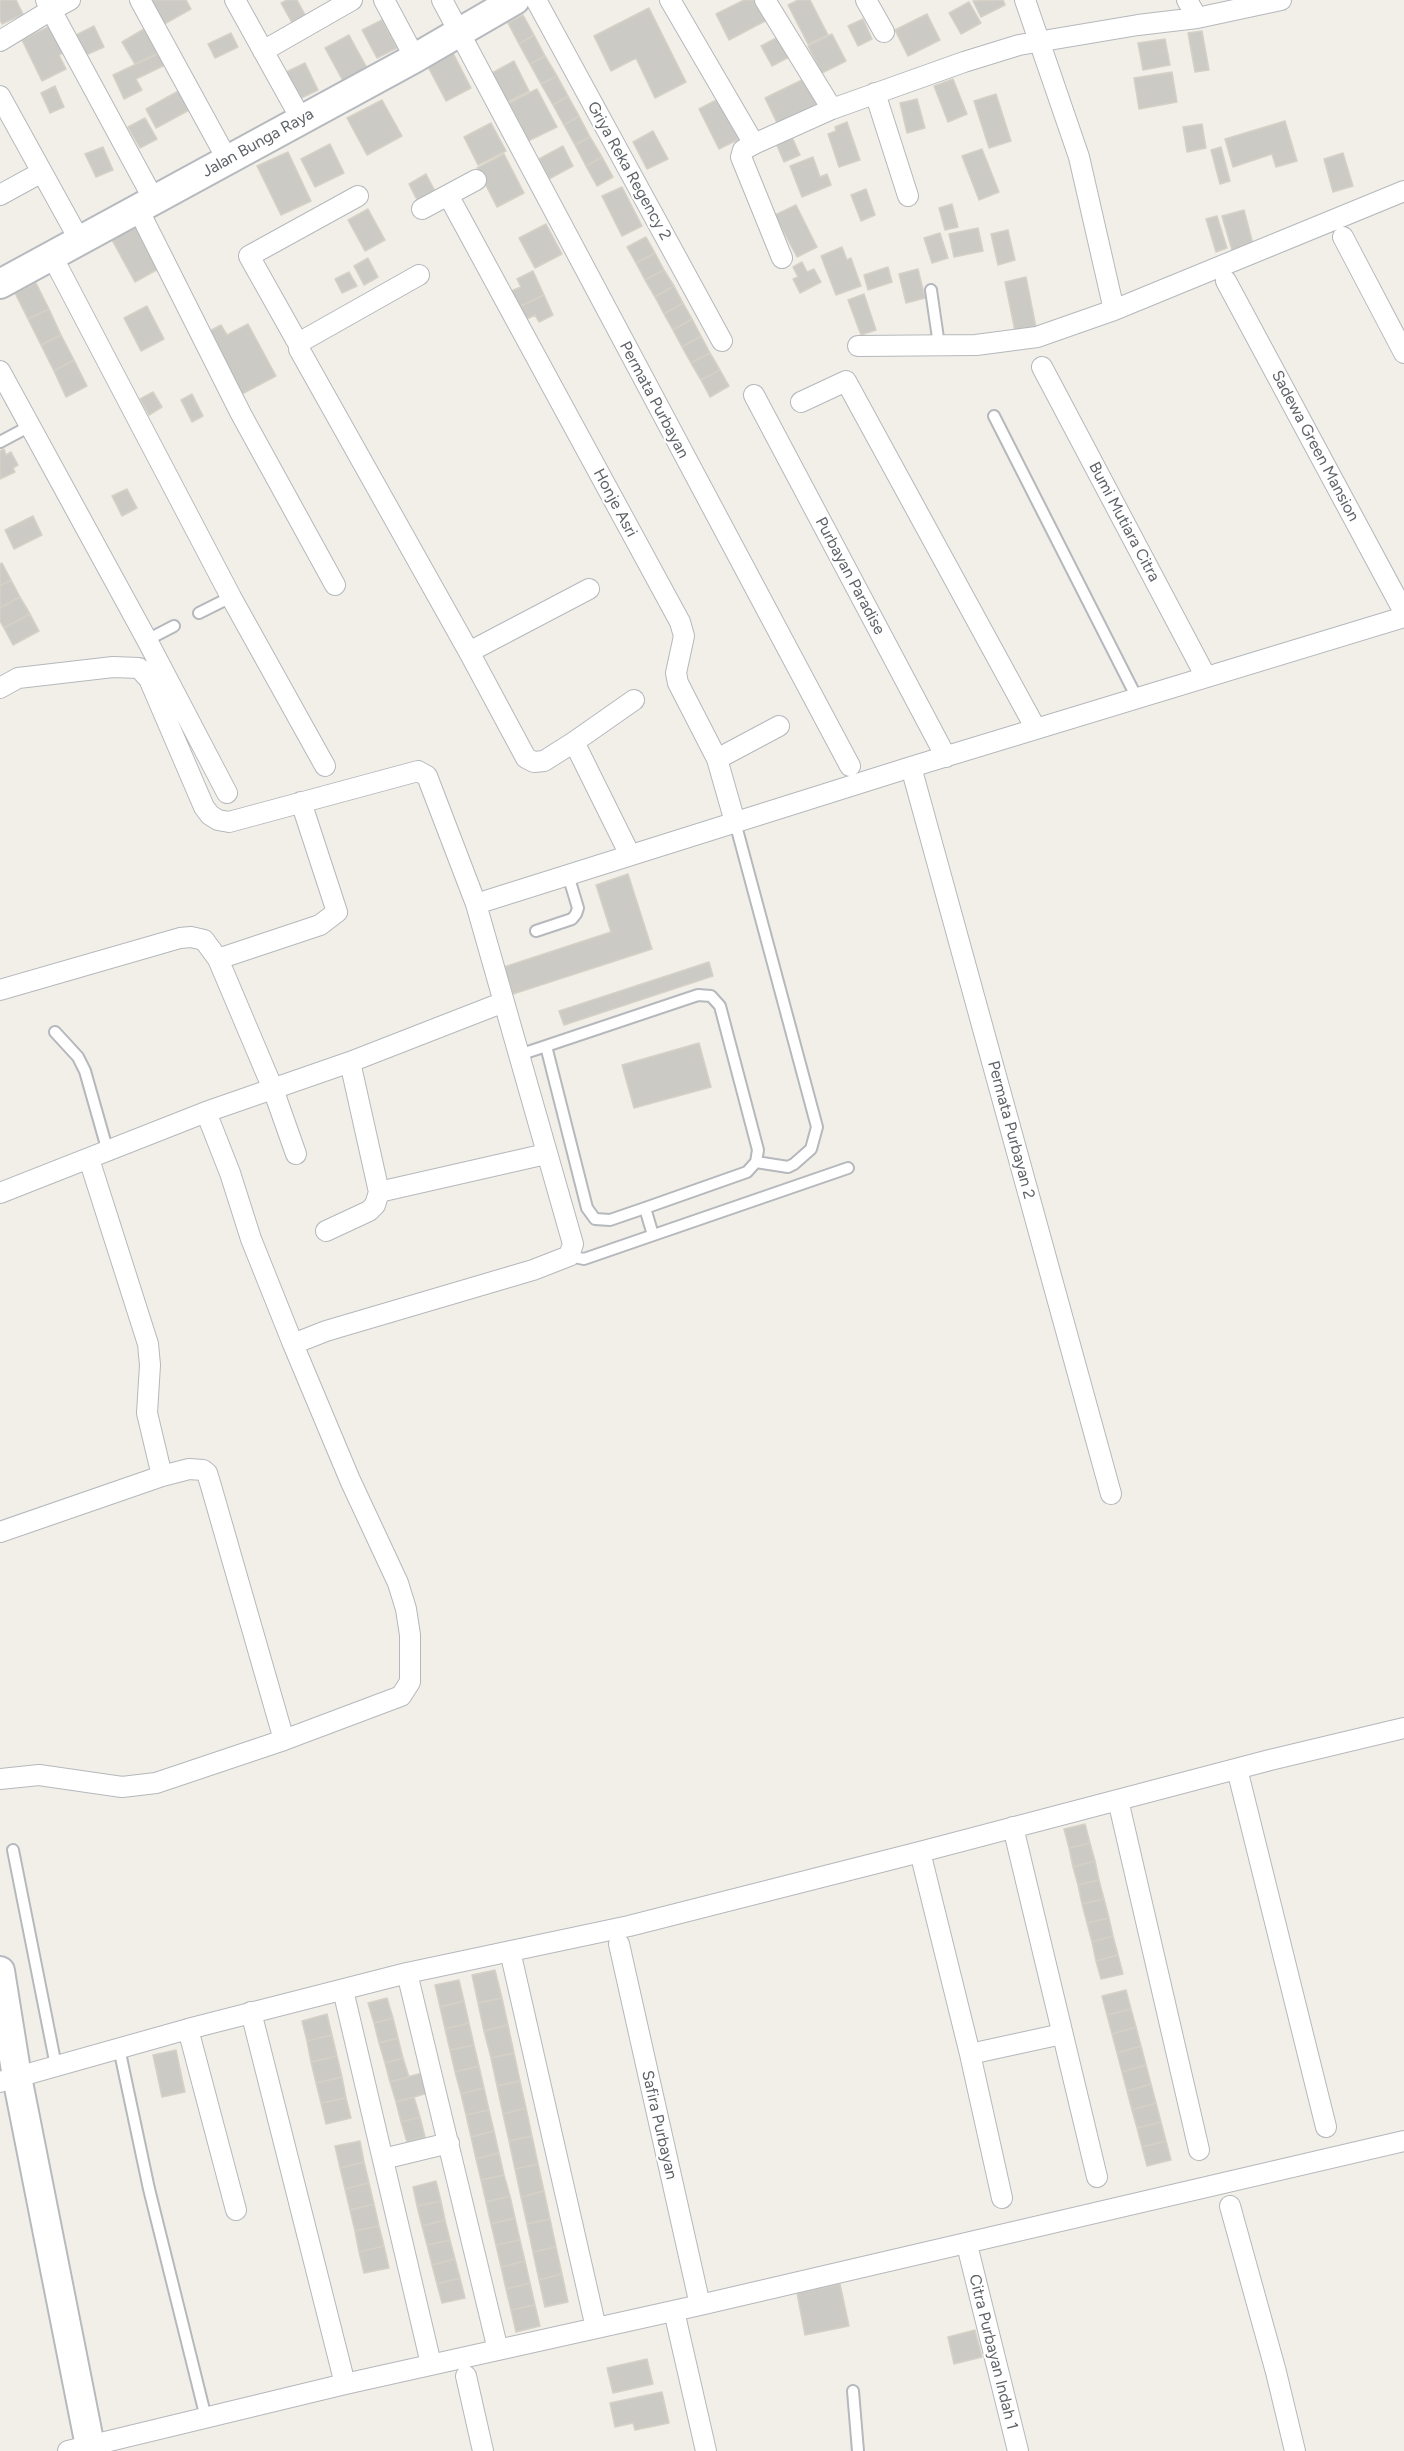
<!DOCTYPE html>
<style>
body{margin:0}
canvas{display:block;background:#f1efe8}
</style>
<canvas width="1404" height="2451"></canvas>
<script>
const ctx = document.querySelector('canvas').getContext('2d');
ctx.lineJoin = 'round';
function fill(path, color) { ctx.fillStyle = color; ctx.fill(path, 'evenodd'); }
const shape = rows => new Path2D(rows.map(r => 'M' + r).join(''));
function stroke(path, color, width, dash) { ctx.strokeStyle = color; ctx.lineWidth = width; ctx.lineCap = dash ? 'butt' : 'round'; ctx.setLineDash(dash || []); ctx.stroke(path); }
function drawText(font, color, halo, rows, align = 'center') {
  ctx.font = font + ' Figtree,sans-serif'; ctx.lineWidth = 4.5; ctx.setLineDash([]); ctx.textBaseline = 'middle'; ctx.strokeStyle = halo; ctx.fillStyle = color; for (const [text, x, y, turn = 0] of rows) {
    ctx.save(); ctx.translate(x, y); ctx.rotate((+turn || 0) * Math.PI / 180); ctx.textAlign = isNaN(turn) ? turn : align; if (halo) ctx.strokeText(text, 0, 0); ctx.fillText(text, 0, 0); ctx.restore();
  }
}
const building = shape([
 [0,0,16,0,23,14,2,24,0,20,0,0],
 [144,0,186,0,191,9,159,27,144,0],
 [287,0,297,0,309,22,296,30,281,3,287,0],
 [744,0,756,0,767,20,729,40,716,14,744,0],
 [798,0,810,0,828,35,808,44,788,5,798,0],
 [1003,0,1005,5,981,17,973,1,1003,0],
 [969,2,981,23,961,34,949,13,969,2],
 [649,8,686,82,655,98,636,58,611,71,594,36,649,8],
 [927,14,940,40,908,56,895,30,927,14],
 [523,15,534,35,519,44,508,23,523,15],
 [863,19,872,39,858,46,848,26,863,19],
 [382,20,397,48,377,58,362,30,382,20],
 [50,26,63,53,59,55,66,69,42,81,22,40,50,26],
 [94,26,104,47,79,58,68,39,94,26],
 [149,26,162,51,135,64,122,42,149,26],
 [1202,31,1209,70,1195,72,1188,33,1202,31],
 [231,33,238,47,215,58,208,44,231,33],
 [832,34,846,61,822,73,808,46,832,34],
 [349,35,367,68,343,81,325,48,349,35],
 [534,35,545,56,530,64,519,44,534,35],
 [780,36,791,56,772,66,761,46,780,36],
 [1165,39,1170,65,1143,70,1138,43,1165,39],
 [451,49,471,88,446,101,426,63,451,49],
 [160,53,165,65,136,79,142,90,124,99,113,75,160,53],
 [545,56,557,76,541,84,530,64,545,56],
 [514,61,529,91,507,102,492,73,514,61],
 [305,63,318,90,293,102,280,75,305,63],
 [1172,72,1177,102,1139,109,1134,78,1172,72],
 [557,76,568,96,553,105,541,84,557,76],
 [806,78,820,106,779,127,765,98,806,78],
 [953,79,967,114,948,122,934,86,953,79],
 [55,86,64,107,50,113,41,93,55,86],
 [182,89,193,108,156,128,146,109,182,89],
 [537,89,557,127,528,141,509,103,537,89],
 [996,94,1011,141,989,148,974,101,996,94],
 [568,96,579,116,564,125,553,105,568,96],
 [722,97,743,137,719,149,699,109,722,97],
 [917,99,925,128,907,133,900,103,917,99],
 [382,100,402,136,367,155,347,118,382,100],
 [579,116,590,137,575,145,564,125,579,116],
 [145,118,157,139,140,148,128,127,145,118],
 [1285,121,1297,161,1276,167,1272,154,1233,167,1225,139,1285,121],
 [847,122,860,160,839,167,828,134,836,131,835,127,847,122],
 [491,123,506,151,478,165,464,137,491,123],
 [1202,124,1206,148,1187,152,1183,127,1202,124],
 [653,131,668,159,647,169,633,142,653,131],
 [791,135,800,155,784,162,775,141,791,135],
 [590,137,602,157,586,166,575,145,590,137],
 [330,144,344,173,315,187,301,159,330,144],
 [563,146,573,166,549,179,539,159,563,146],
 [103,147,113,170,96,177,85,154,103,147],
 [1221,147,1230,181,1220,184,1211,150,1221,147],
 [982,149,999,192,979,200,962,156,982,149],
 [288,152,311,201,281,215,257,166,288,152],
 [1343,153,1353,186,1333,192,1324,159,1343,153],
 [504,154,524,193,497,207,477,168,504,154],
 [602,157,613,177,597,186,586,166,602,157],
 [813,157,820,177,827,174,831,185,802,197,790,166,813,157],
 [426,174,435,191,417,200,409,184,426,174],
 [622,187,642,226,622,236,602,196,622,187],
 [866,189,875,215,861,221,851,195,866,189],
 [952,204,958,227,945,230,939,208,952,204],
 [796,205,817,247,797,257,775,215,796,205],
 [368,209,385,240,365,251,348,220,368,209],
 [1244,210,1253,244,1232,250,1222,216,1244,210],
 [1217,216,1227,248,1216,252,1206,219,1217,216],
 [546,224,562,254,535,268,519,238,546,224],
 [136,227,160,268,135,282,112,240,136,227],
 [978,228,983,251,954,257,949,234,978,228],
 [1008,230,1015,260,998,265,991,234,1008,230],
 [940,233,948,258,932,263,924,238,940,233],
 [646,237,655,253,636,263,627,247,646,237],
 [842,247,847,260,851,258,861,286,836,295,821,256,842,247],
 [655,253,664,270,645,280,636,263,655,253],
 [368,258,378,277,364,285,354,266,368,258],
 [802,262,807,272,814,269,821,282,800,293,793,279,798,277,793,267,802,262],
 [888,267,892,282,868,290,864,275,888,267],
 [918,269,925,298,906,303,899,274,918,269],
 [664,270,674,286,655,297,645,280,664,270],
 [533,271,544,295,519,307,511,291,521,287,517,279,533,271],
 [349,272,357,286,342,293,335,279,349,272],
 [1026,277,1036,327,1015,331,1005,282,1026,277],
 [36,283,49,309,28,319,15,293,36,283],
 [674,286,683,303,664,314,655,297,674,286],
 [864,294,876,330,861,335,848,300,864,294],
 [544,295,553,315,539,322,535,315,525,320,519,307,544,295],
 [683,303,692,319,673,330,664,314,683,303],
 [147,306,164,339,141,351,124,318,147,306],
 [49,309,61,335,41,345,28,319,49,309],
 [692,319,701,336,682,347,673,330,692,319],
 [248,324,276,376,238,396,204,334,221,325,227,335,248,324],
 [61,335,74,360,54,371,41,345,61,335],
 [701,336,710,353,691,363,682,347,701,336],
 [710,353,720,370,701,380,691,363,710,353],
 [74,360,87,386,66,397,54,371,74,360],
 [720,370,729,386,710,397,701,380,720,370],
 [153,392,162,407,149,415,140,399,153,392],
 [192,394,203,416,192,422,181,400,192,394],
 [4,449,6,455,11,452,18,465,13,468,15,472,0,479,0,451,4,449],
 [127,489,137,508,122,516,112,496,127,489],
 [33,516,42,535,14,549,5,530,33,516],
 [2,563,11,580,0,586,0,564,2,563],
 [11,580,20,597,0,608,0,586,11,580],
 [20,597,30,614,4,628,0,621,0,608,20,597],
 [30,614,39,631,13,645,4,628,30,614],
 [628,874,652,949,513,994,504,967,611,932,596,885,628,874],
 [709,962,713,976,564,1025,559,1011,709,962],
 [699,1043,711,1087,634,1108,622,1065,699,1043],
 [1085,1824,1090,1843,1069,1848,1064,1829,1085,1824],
 [1090,1843,1095,1861,1073,1867,1069,1848,1090,1843],
 [1095,1861,1099,1880,1078,1885,1073,1867,1095,1861],
 [1099,1880,1104,1899,1082,1904,1078,1885,1099,1880],
 [1104,1899,1109,1918,1087,1923,1082,1904,1104,1899],
 [1109,1918,1113,1936,1092,1942,1087,1923,1109,1918],
 [1113,1936,1118,1955,1096,1961,1092,1942,1113,1936],
 [1118,1955,1123,1974,1101,1979,1096,1961,1118,1955],
 [495,1970,502,1998,478,2003,472,1975,495,1970],
 [459,1980,464,2001,440,2007,435,1985,459,1980],
 [1126,1990,1131,2009,1107,2015,1102,1996,1126,1990],
 [387,1998,393,2018,374,2023,368,2003,387,1998],
 [502,1998,508,2025,484,2031,478,2003,502,1998],
 [464,2001,469,2023,445,2029,440,2007,464,2001],
 [1131,2009,1136,2027,1112,2034,1107,2015,1131,2009],
 [327,2014,332,2035,307,2041,302,2021,327,2014],
 [393,2018,398,2038,379,2043,374,2023,393,2018],
 [469,2023,474,2045,450,2050,445,2029,469,2023],
 [508,2025,514,2053,491,2058,484,2031,508,2025],
 [1136,2027,1141,2046,1117,2053,1112,2034,1136,2027],
 [332,2035,337,2056,311,2062,307,2041,332,2035],
 [398,2038,403,2058,385,2063,379,2043,398,2038],
 [474,2045,479,2066,455,2072,450,2050,474,2045],
 [1141,2046,1146,2065,1122,2072,1117,2053,1141,2046],
 [176,2050,185,2092,162,2097,153,2055,176,2050],
 [514,2053,520,2081,497,2086,491,2058,514,2053],
 [337,2056,342,2077,316,2083,311,2062,337,2056],
 [403,2058,409,2077,390,2082,385,2063,403,2058],
 [1146,2065,1151,2084,1127,2091,1122,2072,1146,2065],
 [479,2066,484,2088,461,2094,455,2072,479,2066],
 [422,2073,428,2093,396,2102,390,2082,422,2073],
 [342,2077,346,2098,321,2103,316,2083,342,2077],
 [520,2081,526,2108,503,2114,497,2086,520,2081],
 [1151,2084,1156,2103,1132,2110,1127,2091,1151,2084],
 [484,2088,489,2110,466,2115,461,2094,484,2088],
 [414,2097,420,2117,401,2122,396,2102,414,2097],
 [346,2098,351,2118,326,2124,321,2103,346,2098],
 [1156,2103,1161,2122,1137,2128,1132,2110,1156,2103],
 [526,2108,532,2136,509,2141,503,2114,526,2108],
 [489,2110,494,2131,471,2137,466,2115,489,2110],
 [420,2117,425,2137,407,2142,401,2122,420,2117],
 [1161,2122,1166,2141,1142,2147,1137,2128,1161,2122],
 [494,2131,499,2153,476,2159,471,2137,494,2131],
 [532,2136,538,2164,515,2169,509,2141,532,2136],
 [360,2141,364,2162,340,2168,335,2146,360,2141],
 [1166,2141,1171,2160,1147,2166,1142,2147,1166,2141],
 [499,2153,504,2175,481,2180,476,2159,499,2153],
 [364,2162,369,2183,345,2189,340,2168,364,2162],
 [538,2164,544,2191,521,2197,515,2169,538,2164],
 [504,2175,510,2196,486,2202,481,2180,504,2175],
 [436,2181,441,2201,417,2206,413,2187,436,2181],
 [369,2183,374,2204,350,2210,345,2189,369,2183],
 [544,2191,550,2219,527,2224,521,2197,544,2191],
 [510,2196,515,2218,491,2224,486,2202,510,2196],
 [441,2201,445,2220,422,2226,417,2206,441,2201],
 [374,2204,379,2226,355,2231,350,2210,374,2204],
 [515,2218,520,2240,496,2245,491,2224,515,2218],
 [550,2219,556,2247,533,2252,527,2224,550,2219],
 [445,2220,450,2240,427,2245,422,2226,445,2220],
 [379,2226,384,2246,359,2252,355,2231,379,2226],
 [450,2240,455,2259,432,2265,427,2245,450,2240],
 [520,2240,525,2261,501,2267,496,2245,520,2240],
 [384,2246,389,2268,364,2273,359,2252,384,2246],
 [556,2247,562,2274,539,2280,533,2252,556,2247],
 [455,2259,460,2278,437,2284,432,2265,455,2259],
 [525,2261,530,2283,506,2289,501,2267,525,2261],
 [562,2274,568,2302,545,2307,539,2280,562,2274],
 [460,2278,465,2298,442,2303,437,2284,460,2278],
 [530,2283,535,2305,511,2310,506,2289,530,2283],
 [840,2284,849,2326,805,2335,797,2293,840,2284],
 [535,2305,540,2326,516,2332,511,2310,535,2305],
 [975,2330,982,2357,954,2364,948,2337,975,2330],
 [647,2359,653,2384,613,2393,607,2368,647,2359],
 [662,2392,669,2423,635,2430,633,2423,615,2427,610,2403,662,2392]
]);
fill(building, '#cccac5');
stroke(building, '#d6d1c6', 1.5);
const lane = shape([
 [931,290,939,345],
 [994,416,1137,698],
 [0,442,30,426],
 [199,613,231,597],
 [147,640,174,626],
 [735,822,817,1127,811,1149,794,1164,788,1167,756,1162],
 [536,931,572,919,576,914,578,908,568,875],
 [55,1032,78,1057,85,1071,108,1152],
 [519,1055,546,1046,698,995,711,996,720,1006,758,1150,756,1162,747,1172,645,1208,610,1220,595,1219,587,1208,546,1046],
 [645,1208,653,1235],
 [569,1256,584,1259,848,1168],
 [13,1850,56,2066],
 [119,2048,149,2189,206,2418],
 [853,2391,858,2451]
]);
const street = shape([
 [46,0,51,10,70,0],
 [140,0,227,159],
 [235,0,301,119],
 [384,0,415,58],
 [442,0,850,766],
 [536,0,722,341],
 [670,0,754,144],
 [765,0,832,109],
 [866,0,884,32],
 [1025,0,1079,157,1114,310],
 [1187,0,1197,18],
 [0,41,51,10,154,200],
 [263,51,352,0],
 [875,93,908,196],
 [0,96,80,241],
 [476,180,448,195,680,622,684,636,676,673,678,683,717,759,735,822],
 [0,195,42,172],
 [138,209,241,414,335,585],
 [422,209,448,195],
 [1343,237,1404,353],
 [52,256,231,597,325,766],
 [782,258,741,157,743,150,754,144,832,109,964,62,1019,45,1138,25,1197,18,1281,0],
 [419,275,302,341,299,349,469,652,526,758,534,762,544,761,574,742,630,855],
 [1226,281,1404,612],
 [299,345,249,256,358,196],
 [858,346,976,345,1037,337,1114,310,1404,191],
 [1042,367,1206,677],
 [0,371,147,640,227,793],
 [754,395,946,757],
 [801,402,846,381,1036,729],
 [469,652,589,589],
 [0,688,18,678,113,667,139,668,149,679,204,807,210,815,218,820,229,822,418,771,427,776,476,904,573,1244,569,1256,533,1270,326,1331,293,1344,350,1480,398,1583,406,1609,410,1635,410,1682,401,1696,284,1740,156,1783,122,1787,39,1775,0,1779],
 [574,742,634,700],
 [717,759,779,726],
 [911,767,1111,1494],
 [476,904,911,767,1404,617],
 [218,959,320,925,337,912,301,802],
 [0,990,180,938,191,937,204,940,218,959,273,1089,296,1154],
 [350,1062,379,1192],
 [206,1112,230,1173,251,1239,293,1344],
 [89,1159,148,1344,150,1365,147,1413,162,1476],
 [0,1193,206,1112,350,1062,504,1002],
 [326,1231,369,1211,375,1205,379,1192,546,1154],
 [0,1532,162,1476,189,1469,203,1470,207,1473,211,1486,284,1740],
 [1237,1769,1326,2127],
 [1118,1800,1199,2150],
 [1013,1827,1097,2177],
 [920,1852,970,2054,1002,2198],
 [619,1944,700,2305],
 [510,1951,596,2328],
 [407,1973,498,2350],
 [343,1990,431,2364],
 [251,2012,345,2384],
 [188,2029,236,2210],
 [970,2054,1062,2034],
 [0,2082,188,2029,407,1973,629,1926,920,1852,1270,1760,1404,1728],
 [383,2159,449,2143],
 [1230,2206,1276,2372,1295,2451],
 [969,2253,1018,2451],
 [674,2311,706,2451],
 [466,2376,483,2451],
 [68,2451,345,2384,700,2305,1404,2141]
]);
const secondary = shape([
 [0,284,415,58,515,0],
 [0,1971,17,2077,91,2451]
]);
stroke(lane, '#b5b8bc', 14);
stroke(street, '#b5b8bc', 22);
stroke(secondary, '#b6babf', 32);
stroke(lane, '#fff', 10);
stroke(street, '#fff', 20);
stroke(secondary, '#fff', 28);
drawText('16px', '#5f6368', '#fff', [
 ["Jalan Bunga Raya",258,143,-29],
 ["Griya Reka Regency 2",629,171,61],
 ["Permata Purbayan",654,400,62],
 ["Sadewa Green Mansion",1315,446,62],
 ["Honje Asri",615,503,62],
 ["Bumi Mutiara Citra",1124,522,62],
 ["Purbayan Paradise",850,576,62],
 ["Permata Purbayan 2",1011,1130,75],
 ["Safira Purbayan",659,2125,77],
 ["Citra Purbayan Indah 1",993,2352,76]
]);
</script>
